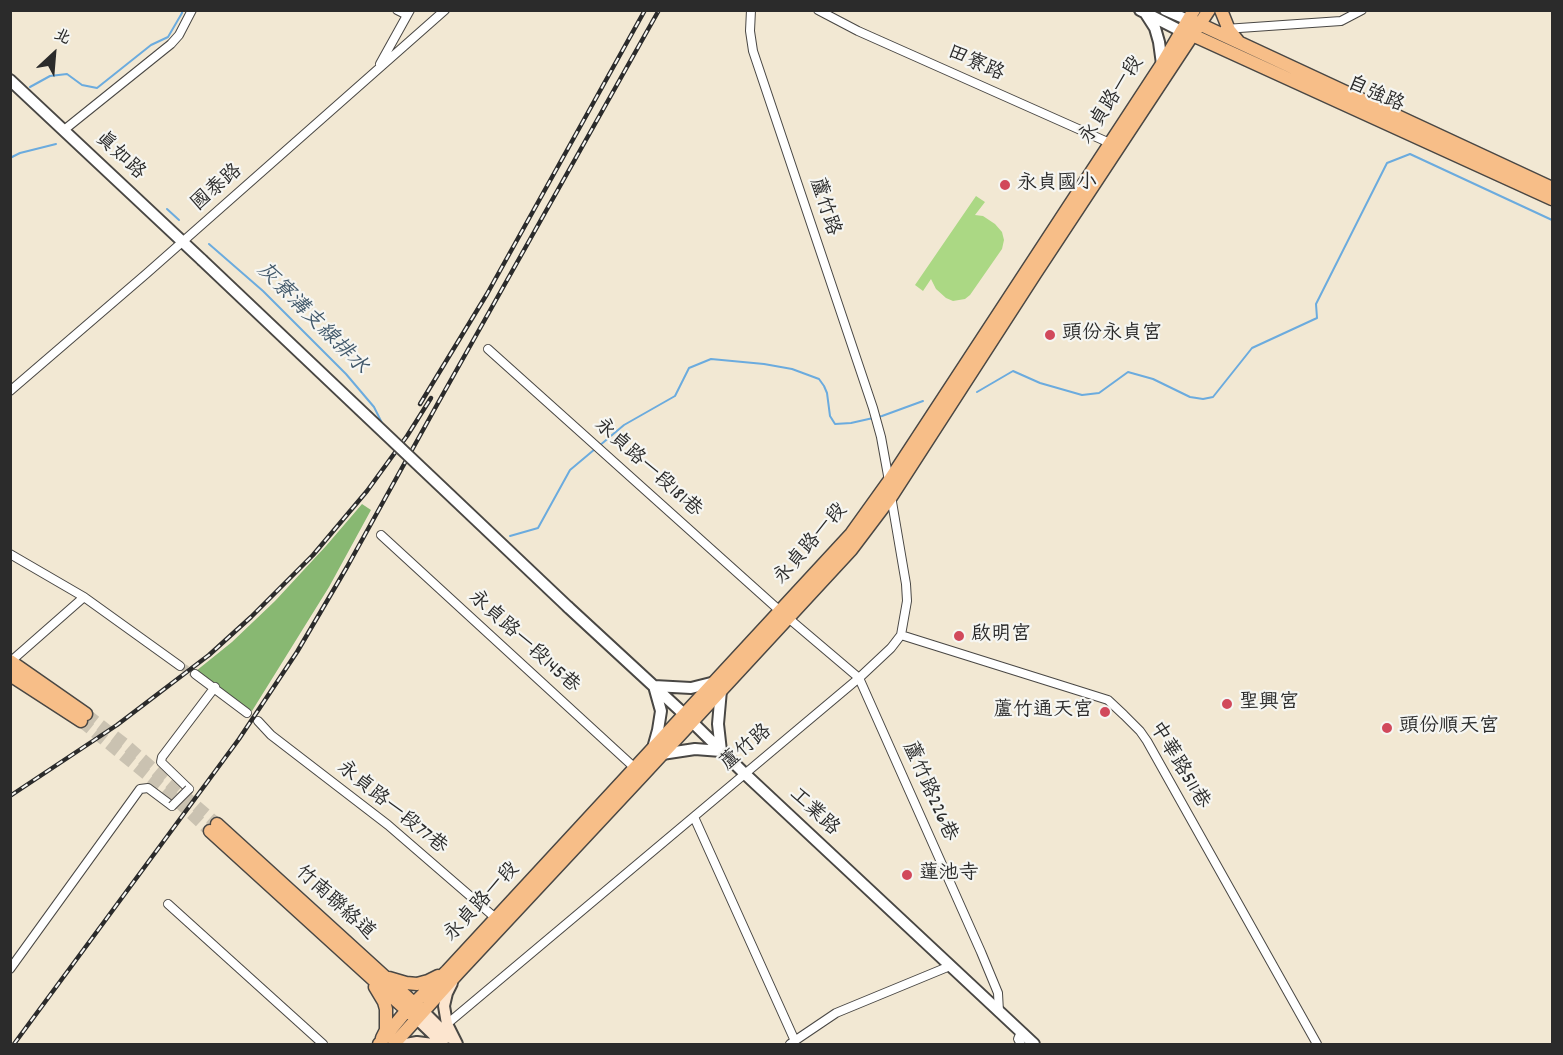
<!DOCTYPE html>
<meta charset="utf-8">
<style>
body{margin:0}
#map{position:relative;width:1563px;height:1055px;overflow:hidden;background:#f2e8d3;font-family:Dekko,"LXGW WenKai TC",sans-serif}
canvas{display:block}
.frame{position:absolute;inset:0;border:12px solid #2b2b2b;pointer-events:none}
.north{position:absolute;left:24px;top:24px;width:60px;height:60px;-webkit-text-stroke:4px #f6f6f2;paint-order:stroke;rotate:26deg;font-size:16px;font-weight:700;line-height:24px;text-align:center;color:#2b2b2b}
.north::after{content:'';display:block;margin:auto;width:21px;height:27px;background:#2b2b2b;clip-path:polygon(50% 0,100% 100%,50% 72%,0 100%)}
</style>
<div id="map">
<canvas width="1563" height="1055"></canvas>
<div class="frame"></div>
<div class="north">北</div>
</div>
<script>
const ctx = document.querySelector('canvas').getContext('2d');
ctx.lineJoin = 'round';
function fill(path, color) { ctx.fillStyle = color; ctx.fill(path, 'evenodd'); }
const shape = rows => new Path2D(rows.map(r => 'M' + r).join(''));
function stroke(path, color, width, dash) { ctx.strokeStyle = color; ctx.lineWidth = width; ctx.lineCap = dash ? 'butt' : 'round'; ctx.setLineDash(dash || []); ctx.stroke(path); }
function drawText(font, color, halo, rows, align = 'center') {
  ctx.font = font + ' Dekko,"LXGW WenKai TC",sans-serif'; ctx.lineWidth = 4.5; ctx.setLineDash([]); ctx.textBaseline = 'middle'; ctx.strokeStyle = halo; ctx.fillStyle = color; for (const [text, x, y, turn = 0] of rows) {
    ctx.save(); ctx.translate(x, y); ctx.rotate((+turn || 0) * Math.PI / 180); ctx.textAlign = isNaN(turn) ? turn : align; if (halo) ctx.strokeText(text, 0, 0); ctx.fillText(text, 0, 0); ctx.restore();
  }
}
fill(shape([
 [976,196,985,202,975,215,983,216,995,224,1002,232,1004,240,1002,249,970,295,965,299,953,301,946,298,936,289,931,279,923,291,915,285]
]), '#abd884');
fill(shape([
 [362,504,371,510,329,587,252,711,196,671,232,642,275,601,326,546]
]), '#88b872');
stroke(shape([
 [30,87,50,76,67,74,82,85,97,88,151,45,168,37,182,13,182,10],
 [10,158,20,153,56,144],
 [167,209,179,220],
 [209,244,263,291,346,374,374,407,383,425],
 [977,392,1013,371,1040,383,1082,395,1099,393,1128,372,1153,379,1190,397,1203,399,1213,397,1252,348,1317,318,1316,304,1387,163,1410,154,1552,220],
 [599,446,624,425,675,396,689,368,711,359,764,364,792,369,819,379,824,386,827,393,830,416,835,424,851,423,882,416,923,401],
 [510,536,538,528,570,470,595,449]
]), '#6babde', 2);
stroke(shape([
 [180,666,195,674]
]), '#cac2b1', 8, [8, 4]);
stroke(shape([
 [86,714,127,746,217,824],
 [81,721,161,786,210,831]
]), '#cac2b1', 12, [12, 6]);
const minor = shape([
 [397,10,407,15],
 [751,10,750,31,753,51,873,408,881,437,889,481],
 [818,10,858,31,1112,144],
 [1225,29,1341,21,1362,10],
 [380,64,410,10],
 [64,130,171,44,179,35,192,10],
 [488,349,780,611,859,678,981,952,998,993,999,1012],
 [10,391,146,274,445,10],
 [381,535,636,769],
 [10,554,84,597,180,666],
 [901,635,1108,700,1124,715,1140,731,1147,741,1317,1044],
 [10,662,84,597],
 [195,674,247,713],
 [258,721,271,735,388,825,499,921],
 [189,789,161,762,162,757,215,687],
 [694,817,795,1041],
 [168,904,323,1044],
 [10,969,140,789,148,788,172,806],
 [447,1024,859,678,891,648,901,635,907,601,906,584,891,496],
 [790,1044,836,1013,950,966],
 [1021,1044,1018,1039,1021,1032]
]);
const tertiary = shape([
 [1140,10,1181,31],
 [1165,10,1188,20],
 [1146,14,1155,28,1159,42,1162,64],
 [10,80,202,260],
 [568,607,684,714,744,773,1034,1044],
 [653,748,658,730,661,711,654,686,691,688,715,682],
 [662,754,695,749,721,751,718,724,721,690]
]);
const secondary = shape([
 [452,983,447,993,444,1006,447,1024,457,1044],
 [424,1012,450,1038],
 [417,1019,443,1044],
 [406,1044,417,1042,433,1044]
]);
const primary = shape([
 [1221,10,1229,30,1238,41],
 [1195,22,1552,188],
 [1188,33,1552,199],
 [10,661,86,714],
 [10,675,81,721],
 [217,824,418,1007],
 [210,831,411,1014],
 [389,978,406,983,417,984,428,981,438,976],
 [375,987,384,1002,386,1009,386,1030,382,1038],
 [379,1044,407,1010,447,971,851,534,889,481,1162,64,1194,10],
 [394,1044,458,973,643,775,851,550,891,497,1035,274,1209,10]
]);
stroke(minor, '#494744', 10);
stroke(tertiary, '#494744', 14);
stroke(secondary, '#494744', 14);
stroke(primary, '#494744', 15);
stroke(minor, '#fff', 8);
stroke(tertiary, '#fff', 10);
stroke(secondary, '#fce5cf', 10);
stroke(primary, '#f7be88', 12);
const rail = shape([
 [420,404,487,294,645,10],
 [10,796,117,725,209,655,251,617,313,555,367,491,407,436,431,398],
 [14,1044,239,739,297,652,347,567,438,403,659,10]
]);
stroke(rail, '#2b2b2b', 4.5);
stroke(rail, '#f6f6f2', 2, [7]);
const minorBridge = shape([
 [172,806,189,789]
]);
const tertiaryBridge = shape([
 [202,260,568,607]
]);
stroke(minorBridge, '#494744', 10, []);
stroke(tertiaryBridge, '#494744', 14, []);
stroke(minorBridge, '#fff', 8);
stroke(tertiaryBridge, '#fff', 10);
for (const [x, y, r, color] of [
 [1005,185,6,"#d1495b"],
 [1050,335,6,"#d1495b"],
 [959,636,6,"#d1495b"],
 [1227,704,6,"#d1495b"],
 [1105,712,6,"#d1495b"],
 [1387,728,6,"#d1495b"],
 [907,875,6,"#d1495b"]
]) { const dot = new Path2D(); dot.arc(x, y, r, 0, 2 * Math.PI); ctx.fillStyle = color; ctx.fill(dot); stroke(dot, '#f6f6f2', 2); }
drawText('20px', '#2b2b2b', '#f6f6f2', [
 ["田寮路",975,65,24],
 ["自強路",1375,96,24],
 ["永貞路一段",1113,101,-57],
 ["真如路",119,157,43],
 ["國泰路",218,189,-41],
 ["蘆竹路",823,207,72],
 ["永貞路一段181巷",647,469,42],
 ["永貞路一段",812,545,-49],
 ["永貞路一段145巷",523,643,42],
 ["蘆竹路",747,749,-40],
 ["中華路511巷",1178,766,59],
 ["蘆竹路226巷",928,792,66],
 ["永貞路一段77巷",391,809,39],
 ["工業路",813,813,43],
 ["永貞路一段",483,903,-47],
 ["竹南聯絡道",334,904,42]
]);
drawText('20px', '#2b2b2b', '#f6f6f2', [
 ["永貞國小",1017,185],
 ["頭份永貞宮",1062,335],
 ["啟明宮",971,636],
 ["聖興宮",1239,704],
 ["蘆竹通天宮",1093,712,"right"],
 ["頭份順天宮",1399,728],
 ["蓮池寺",919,875]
], 'left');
drawText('italic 21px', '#41586a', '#f6f6f2', [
 ["灰寮溝支線排水",311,320,45]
]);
</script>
